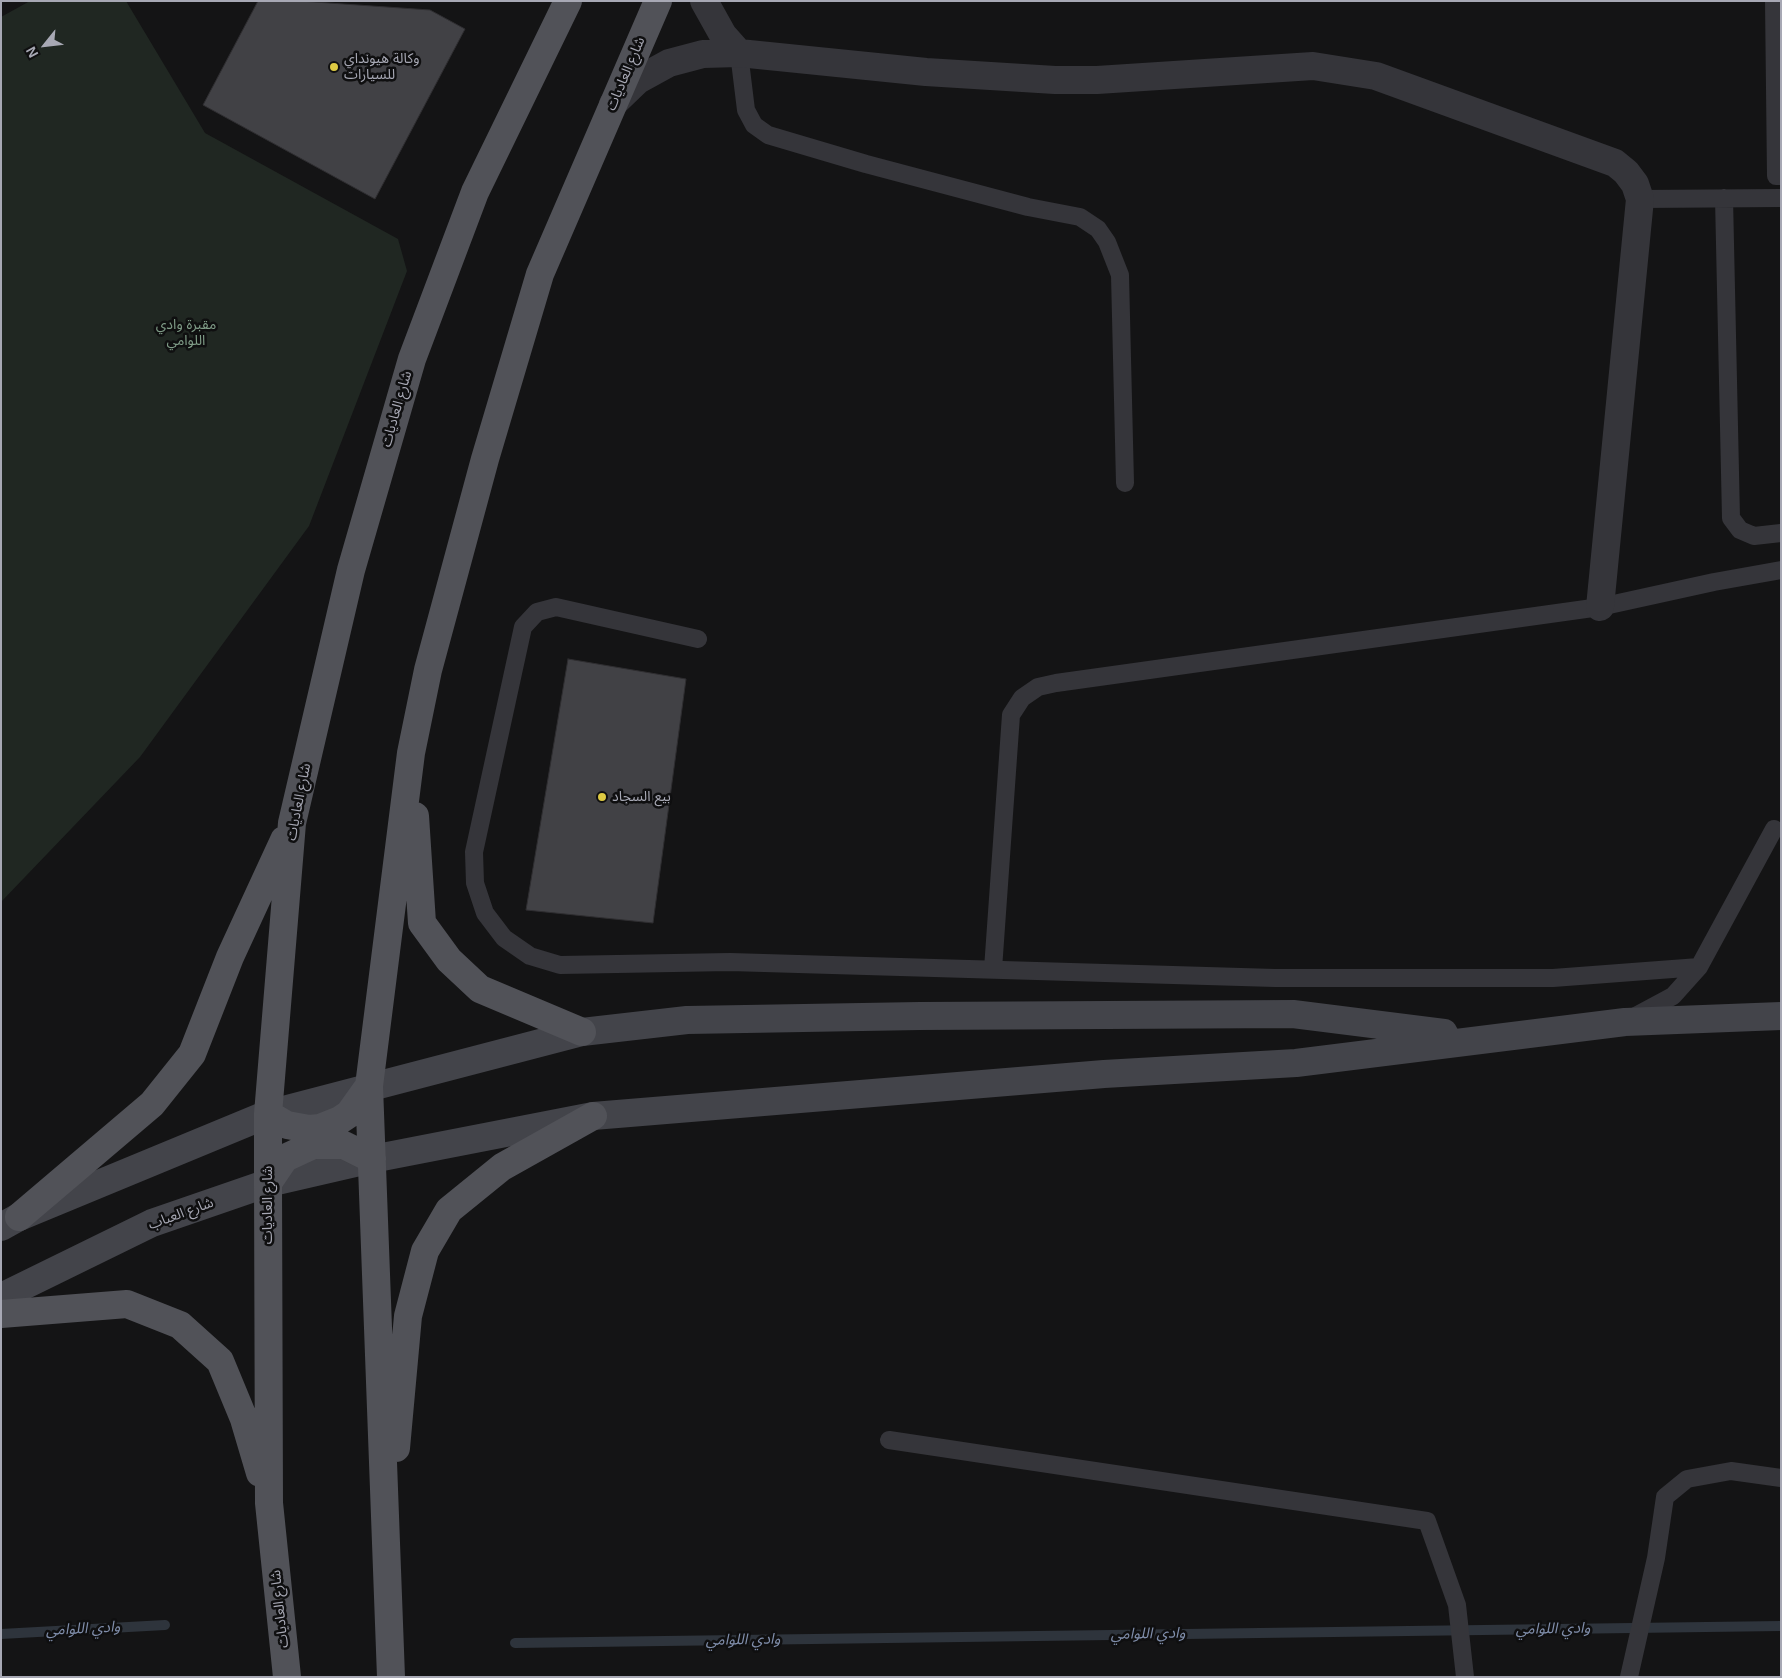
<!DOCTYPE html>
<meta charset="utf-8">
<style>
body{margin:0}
#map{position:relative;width:1782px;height:1678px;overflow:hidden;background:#141415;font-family:Arial,sans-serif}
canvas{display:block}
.frame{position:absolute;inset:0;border:2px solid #a7a8b4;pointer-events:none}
.north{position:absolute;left:20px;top:20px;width:50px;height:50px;-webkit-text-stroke:4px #0f0f10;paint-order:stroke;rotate:241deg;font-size:14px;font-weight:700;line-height:20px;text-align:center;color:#a7a8b4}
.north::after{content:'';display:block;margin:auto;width:18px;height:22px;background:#a7a8b4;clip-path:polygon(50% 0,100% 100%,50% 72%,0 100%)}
</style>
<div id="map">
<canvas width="1782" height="1678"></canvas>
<div class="frame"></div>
<div class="north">N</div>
</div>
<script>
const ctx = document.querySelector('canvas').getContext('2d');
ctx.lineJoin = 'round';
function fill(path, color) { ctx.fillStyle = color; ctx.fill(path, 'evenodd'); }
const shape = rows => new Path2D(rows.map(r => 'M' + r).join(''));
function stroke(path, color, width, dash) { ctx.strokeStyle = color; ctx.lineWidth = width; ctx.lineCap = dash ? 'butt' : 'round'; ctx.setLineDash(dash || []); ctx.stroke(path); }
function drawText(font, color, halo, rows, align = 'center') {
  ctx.font = font + ' Arial,"Noto Sans Arabic",sans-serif'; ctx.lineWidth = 5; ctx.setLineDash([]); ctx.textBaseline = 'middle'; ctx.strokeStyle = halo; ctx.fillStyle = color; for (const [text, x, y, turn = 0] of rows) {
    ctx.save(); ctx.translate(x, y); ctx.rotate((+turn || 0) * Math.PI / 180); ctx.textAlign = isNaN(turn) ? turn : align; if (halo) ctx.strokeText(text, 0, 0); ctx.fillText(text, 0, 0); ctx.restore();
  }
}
fill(shape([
 [30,1,126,1,205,133,398,239,407,271,309,526,140,757,1,902,1,17]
]), '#202722');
stroke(shape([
 [1,1634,165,1625],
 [515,1643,1781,1626]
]), '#2e343c', 10);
const building = shape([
 [258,1,300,1,430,10,465,29,375,199,203,105,258,1],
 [568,659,686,679,653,923,526,910,568,659]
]);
fill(building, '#414145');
stroke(building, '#2f2e31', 1);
stroke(shape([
 [1774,1,1776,176,1781,176],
 [739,53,746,110,754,125,768,135,866,164,1028,207,1080,217,1098,229,1107,242,1120,275,1125,483],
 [1724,198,1731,518,1740,530,1754,536,1781,533],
 [1640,199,1781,198],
 [698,639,556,607,537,612,523,627,474,852,475,883,485,913,504,938,530,956,560,965,730,962,1275,978,1553,978,1699,967],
 [993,969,1011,715,1022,698,1038,687,1056,683,1600,607,1714,582,1781,570],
 [1632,1018,1673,996,1699,967,1774,829],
 [889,1440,1427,1521,1457,1605,1465,1677],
 [1629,1677,1656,1558,1665,1497,1687,1479,1731,1471,1781,1478]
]), '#35353a', 18);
stroke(shape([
 [704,1,723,35,739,53],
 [613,104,638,80,669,63,703,54,739,53,926,72,1055,80,1097,80,1313,66,1376,76,1615,163,1626,172,1635,184,1640,199,1600,607]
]), '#35353a', 28);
stroke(shape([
 [1,1227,19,1217,268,1114,582,1032,687,1020,920,1016,1293,1014,1444,1033],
 [1,1297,152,1223,268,1183,372,1159,593,1116,1104,1074,1296,1063,1625,1022,1781,1016]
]), '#43444a', 28);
stroke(shape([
 [415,816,422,923,449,960,480,989,582,1032],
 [268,1114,287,1125,309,1129,320,1128,340,1120,349,1114,369,1086],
 [268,1183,285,1158,313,1145,344,1145,372,1159],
 [19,1217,152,1104,192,1054,230,957,284,840],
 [1,1314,127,1304,180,1325,220,1361,244,1419,260,1473],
 [396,1448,408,1316,425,1251,449,1210,502,1167,593,1116],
 [287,1677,269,1503,268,1183,268,1114,292,823,351,570,412,359,475,192,568,1],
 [391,1677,369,1086,411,753,428,670,485,459,540,274,658,1]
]), '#515258', 28);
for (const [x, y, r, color] of [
 [334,67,5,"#deca43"],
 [602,797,5,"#deca43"]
]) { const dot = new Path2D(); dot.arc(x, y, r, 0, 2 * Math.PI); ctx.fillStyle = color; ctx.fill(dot); stroke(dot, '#0f0f10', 2); }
drawText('14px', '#a7a8b4', '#0f0f10', [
 ["وكالة هيونداي",344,59],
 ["للسيارات",344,75],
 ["بيع السجاد",612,797]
], 'left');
drawText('14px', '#a7a8b4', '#0f0f10', [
 ["شارع العاديات",626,74,-67],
 ["شارع العاديات",397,409,-74],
 ["شارع العاديات",299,802,-79],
 ["شارع العاديات",268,1205,-90],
 ["شارع العباب",181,1214,-20],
 ["شارع العاديات",280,1609,-96]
]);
drawText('14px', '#809d88', '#0f0f10', [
 ["مقبرة وادي",186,325],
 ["اللوامي",186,341]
]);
drawText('italic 15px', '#818fac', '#0f0f10', [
 ["وادي اللوامي",83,1629,-3],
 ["وادي اللوامي",1553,1629,-1],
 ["وادي اللوامي",1148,1634,-1],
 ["وادي اللوامي",743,1640,-1]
]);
</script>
